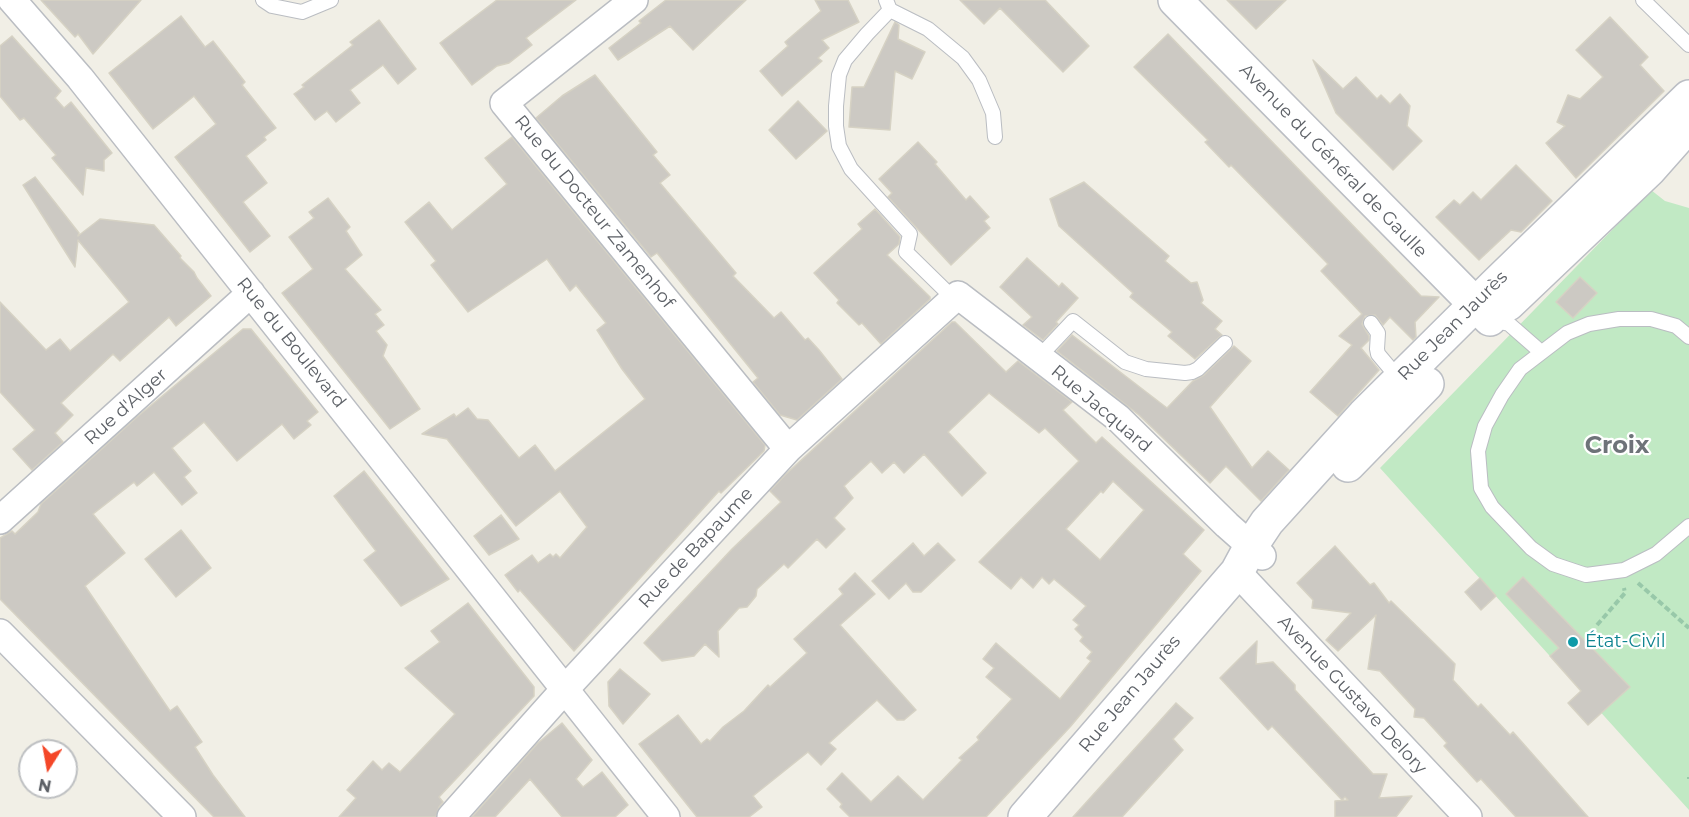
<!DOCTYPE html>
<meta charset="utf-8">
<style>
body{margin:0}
#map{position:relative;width:1689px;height:817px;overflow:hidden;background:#f1efe6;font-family:Montserrat,sans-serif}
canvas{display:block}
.north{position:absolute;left:18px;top:739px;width:60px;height:60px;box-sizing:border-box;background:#fff;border:2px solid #bec0c2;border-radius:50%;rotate:191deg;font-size:16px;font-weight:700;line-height:24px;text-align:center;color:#5d6167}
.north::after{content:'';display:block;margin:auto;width:21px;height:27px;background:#f44728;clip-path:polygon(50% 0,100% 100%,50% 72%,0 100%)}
</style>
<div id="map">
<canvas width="1689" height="817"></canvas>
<div class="north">N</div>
</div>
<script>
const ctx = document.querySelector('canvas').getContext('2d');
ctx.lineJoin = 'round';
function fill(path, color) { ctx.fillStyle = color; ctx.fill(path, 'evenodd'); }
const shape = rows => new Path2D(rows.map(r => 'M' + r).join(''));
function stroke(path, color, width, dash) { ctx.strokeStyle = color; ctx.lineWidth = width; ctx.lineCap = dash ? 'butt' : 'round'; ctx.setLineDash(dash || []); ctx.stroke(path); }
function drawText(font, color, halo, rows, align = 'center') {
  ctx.font = font + ' Montserrat,sans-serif'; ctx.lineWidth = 4.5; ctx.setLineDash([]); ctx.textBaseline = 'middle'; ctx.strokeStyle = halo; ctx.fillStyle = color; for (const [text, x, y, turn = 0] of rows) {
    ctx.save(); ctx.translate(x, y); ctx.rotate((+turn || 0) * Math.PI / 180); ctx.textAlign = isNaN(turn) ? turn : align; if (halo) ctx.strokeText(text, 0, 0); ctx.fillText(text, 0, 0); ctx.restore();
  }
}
fill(shape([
 [1651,190,1665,201,1689,208,1689,810,1380,468]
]), '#c1e9c4');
const building = shape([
 [41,0,141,0,93,54,78,34,75,37,41,0],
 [497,0,576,0,526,38,532,45,509,63,497,66,472,85,440,43,497,0],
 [666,0,746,0,693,50,670,26,618,60,609,48,641,23,639,21,666,0],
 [815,0,848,0,859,22,822,40,829,48,818,58,822,61,782,96,760,71,788,46,785,42,821,11,815,0],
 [960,0,1045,0,1089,46,1063,72,1000,8,984,24,960,0],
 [1227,0,1286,0,1256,29,1227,0],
 [181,16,205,47,213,41,245,82,242,85,276,128,264,137,266,140,246,156,267,183,243,202,270,236,250,252,175,157,216,124,194,96,153,129,109,73,181,16],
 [1610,17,1648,57,1640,65,1664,91,1576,178,1546,143,1565,126,1557,122,1568,95,1580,99,1603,77,1576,50,1610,17],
 [379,20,416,69,398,84,383,65,350,90,360,103,336,122,327,111,315,120,294,94,304,87,302,85,353,45,350,42,379,20],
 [895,22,899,25,898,39,925,52,912,79,895,71,890,130,849,127,852,87,864,87,895,22],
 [1168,34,1421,296,1439,297,1415,322,1416,337,1413,340,1390,317,1383,325,1375,315,1365,316,1362,324,1369,336,1369,340,1361,348,1379,370,1338,416,1310,392,1352,345,1339,336,1362,314,1321,271,1328,264,1231,165,1229,167,1205,142,1208,140,1134,67,1168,34],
 [12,36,61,91,55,98,64,108,71,102,112,153,104,160,104,171,86,168,83,195,52,158,56,155,24,118,20,120,0,96,0,46,12,36],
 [1313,60,1343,89,1356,77,1377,99,1381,95,1390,104,1400,94,1410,106,1407,126,1422,141,1393,170,1336,113,1313,60],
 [595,75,657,152,653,155,670,175,660,183,736,273,733,276,774,318,781,312,805,340,808,338,819,350,842,379,797,420,780,415,753,382,758,378,657,253,651,257,536,118,562,96,595,75],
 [798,101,827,131,796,159,769,130,798,101],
 [512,137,765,445,764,451,721,493,719,491,574,651,520,590,518,592,505,575,532,555,538,563,550,554,553,557,556,554,560,558,587,527,560,491,516,526,447,439,422,434,454,414,456,417,468,408,477,419,488,420,519,458,535,445,555,471,645,399,622,369,597,330,606,323,576,285,570,291,547,259,468,312,431,265,436,261,405,222,429,202,452,230,507,184,485,158,512,137],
 [918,142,937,162,935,164,966,200,970,196,989,217,984,221,990,228,951,265,888,197,892,193,879,179,918,142],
 [1516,165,1552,201,1521,232,1511,230,1479,260,1436,217,1454,200,1460,205,1473,192,1481,200,1516,165],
 [35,177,79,233,78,236,100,219,154,225,181,256,180,258,194,272,197,278,211,296,176,326,169,317,120,361,113,354,61,403,73,415,55,433,63,442,32,470,13,449,35,430,0,392,0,302,46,350,60,339,70,351,129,302,78,240,75,267,23,185,35,177],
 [1084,182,1169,256,1165,261,1191,283,1197,282,1203,300,1201,303,1222,321,1215,329,1222,335,1195,359,1168,336,1172,332,1130,297,1133,293,1059,226,1050,199,1084,182],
 [328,198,350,227,346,231,362,255,345,269,381,310,375,314,384,325,376,331,387,345,383,356,420,409,390,429,282,293,313,269,289,237,314,218,309,212,328,198],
 [875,209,900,237,899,244,887,255,930,297,930,299,881,344,862,323,859,325,837,303,839,300,814,273,862,229,858,224,875,209],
 [1027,258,1059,287,1062,283,1078,298,1056,322,1058,324,1043,340,1023,325,1032,317,1000,287,1027,258],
 [1580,277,1597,293,1573,318,1556,302,1580,277],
 [952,322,955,322,1006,372,1018,361,1072,402,1063,410,1096,443,1102,437,1204,530,1183,554,1201,571,1070,727,986,817,850,817,840,807,842,804,827,789,842,773,871,802,898,776,923,800,962,760,959,758,979,740,977,737,1012,699,986,677,994,668,983,659,996,643,1060,699,1091,661,1087,658,1092,652,1080,641,1083,637,1075,629,1079,625,1073,620,1086,606,1054,579,1049,584,1042,577,1033,588,1021,577,1011,589,979,562,1079,461,1045,428,1039,433,989,393,948,432,986,473,962,496,924,454,904,473,894,462,882,473,871,461,844,486,853,498,834,518,845,529,826,548,817,539,788,568,784,564,757,589,756,596,747,607,739,608,718,631,719,657,705,644,694,656,662,661,644,643,732,549,781,502,770,491,785,475,952,322],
 [1113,481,1144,510,1100,560,1066,529,1101,491,1103,493,1113,481],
 [243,329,251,329,318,412,307,421,311,425,294,439,282,424,237,461,204,422,172,448,191,471,184,477,197,493,182,505,154,472,137,486,134,482,93,514,125,553,85,586,170,711,177,706,202,742,195,747,213,775,245,817,214,817,0,599,0,538,12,531,15,534,38,512,41,504,137,417,243,329],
 [1072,335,1167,408,1193,381,1204,375,1234,346,1251,361,1210,407,1252,468,1268,451,1289,470,1261,501,1226,466,1210,483,1139,415,1057,351,1072,335],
 [364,471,449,579,401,606,364,560,376,551,334,496,364,471],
 [501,515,519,539,489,555,474,536,501,515],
 [181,530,211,568,176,597,145,559,181,530],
 [913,543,924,556,938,543,955,560,921,592,913,592,906,583,889,599,872,581,913,543],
 [1335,546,1370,585,1374,583,1389,603,1391,601,1442,651,1455,664,1453,680,1478,707,1481,704,1510,735,1513,732,1588,817,1516,817,1481,779,1477,782,1444,746,1447,743,1424,718,1414,717,1415,709,1380,671,1368,669,1376,615,1338,651,1326,640,1351,613,1312,608,1313,600,1297,583,1335,546],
 [855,573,875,594,840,625,916,710,904,720,897,720,877,700,829,743,836,749,821,765,808,752,753,796,762,807,749,817,697,817,639,744,678,715,701,744,707,739,710,741,723,727,744,711,768,685,770,687,807,653,794,639,843,594,839,589,855,573],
 [1523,577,1630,687,1588,725,1568,703,1581,691,1550,656,1559,648,1506,594,1523,577],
 [1480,578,1496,596,1481,610,1465,592,1480,578],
 [468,603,534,687,534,696,439,797,443,802,439,807,436,817,339,817,356,798,347,790,373,761,382,770,389,763,400,772,455,714,405,668,440,642,431,631,468,603],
 [1257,641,1256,664,1273,662,1295,685,1295,690,1373,774,1387,774,1379,798,1412,796,1396,817,1335,817,1335,801,1348,800,1345,797,1342,800,1272,726,1268,730,1220,678,1257,641],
 [620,669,650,694,623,724,609,706,608,682,620,669],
 [1176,703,1193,718,1173,739,1183,750,1122,817,1073,817,1176,703],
 [562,723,592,760,576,779,583,787,602,772,628,805,615,817,562,817,530,779,495,817,472,817,538,743,562,723]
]);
fill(building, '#ccc9c3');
stroke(building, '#d6d2c4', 1.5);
const lane = shape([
 [263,0,272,6,302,12,331,0],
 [886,0,890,10,867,34,845,60,839,75,836,106,836,126,839,146,851,169,910,234,906,252,954,299],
 [1643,0,1689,45],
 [890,10,928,29,963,58,979,80,993,113,995,137],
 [1491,320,1509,324,1541,352],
 [1371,323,1378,333,1377,349,1378,354,1399,379],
 [1689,337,1676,326,1651,319,1619,319,1589,324,1567,333,1520,369,1502,395,1485,426,1478,451,1481,488,1492,507,1531,548,1553,564,1586,575,1624,570,1656,554,1689,526],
 [1039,357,1073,321,1125,362,1146,369,1185,373,1192,372,1198,369,1225,343]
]);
const street = shape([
 [12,0,80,78,666,817],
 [634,0,504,103,788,449],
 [0,520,251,293],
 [1237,572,1468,817],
 [0,633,182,817],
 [451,817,566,688,788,449,958,295,1118,418,1227,525,1262,556]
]);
const secondary = shape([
 [1175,0,1490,319],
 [1508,304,1649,170,1689,125],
 [1348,465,1427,384],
 [1025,817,1237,572,1251,546,1267,522,1364,415,1496,284,1689,97]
]);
stroke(lane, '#babdc2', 16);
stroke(street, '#babdc2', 30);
stroke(secondary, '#bbbec4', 36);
stroke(shape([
 [1638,583,1689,628],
 [1597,625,1625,593,1624,588],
 [1689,777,1689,779]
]), '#98c8a9', 4, [6, 3]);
stroke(lane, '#fff', 14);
stroke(street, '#fff', 27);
stroke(secondary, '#fff', 33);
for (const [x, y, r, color] of [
 [1573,642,6,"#0f9aa8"]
]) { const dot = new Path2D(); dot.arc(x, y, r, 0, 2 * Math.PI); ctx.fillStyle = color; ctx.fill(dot); stroke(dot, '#fff', 2); }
drawText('18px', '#5d6167', '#fff', [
 ["Avenue du Général de Gaulle",1333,161,46],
 ["Rue du Docteur Zamenhof",594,212,51],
 ["Rue Jean Jaurès",1453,326,-45],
 ["Rue du Boulevard",291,343,51],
 ["Rue d'Alger",126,407,-42],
 ["Rue Jacquard",1101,409,40],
 ["Rue de Bapaume",696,548,-47],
 ["Rue Jean Jaurès",1130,694,-50],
 ["Avenue Gustave Delory",1352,695,47]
]);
drawText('18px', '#0d838f', '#fff', [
 ["État-Civil",1585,642]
], 'left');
drawText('bold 24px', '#6e7379', '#fff', [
 ["Croix",1617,446]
]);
</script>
